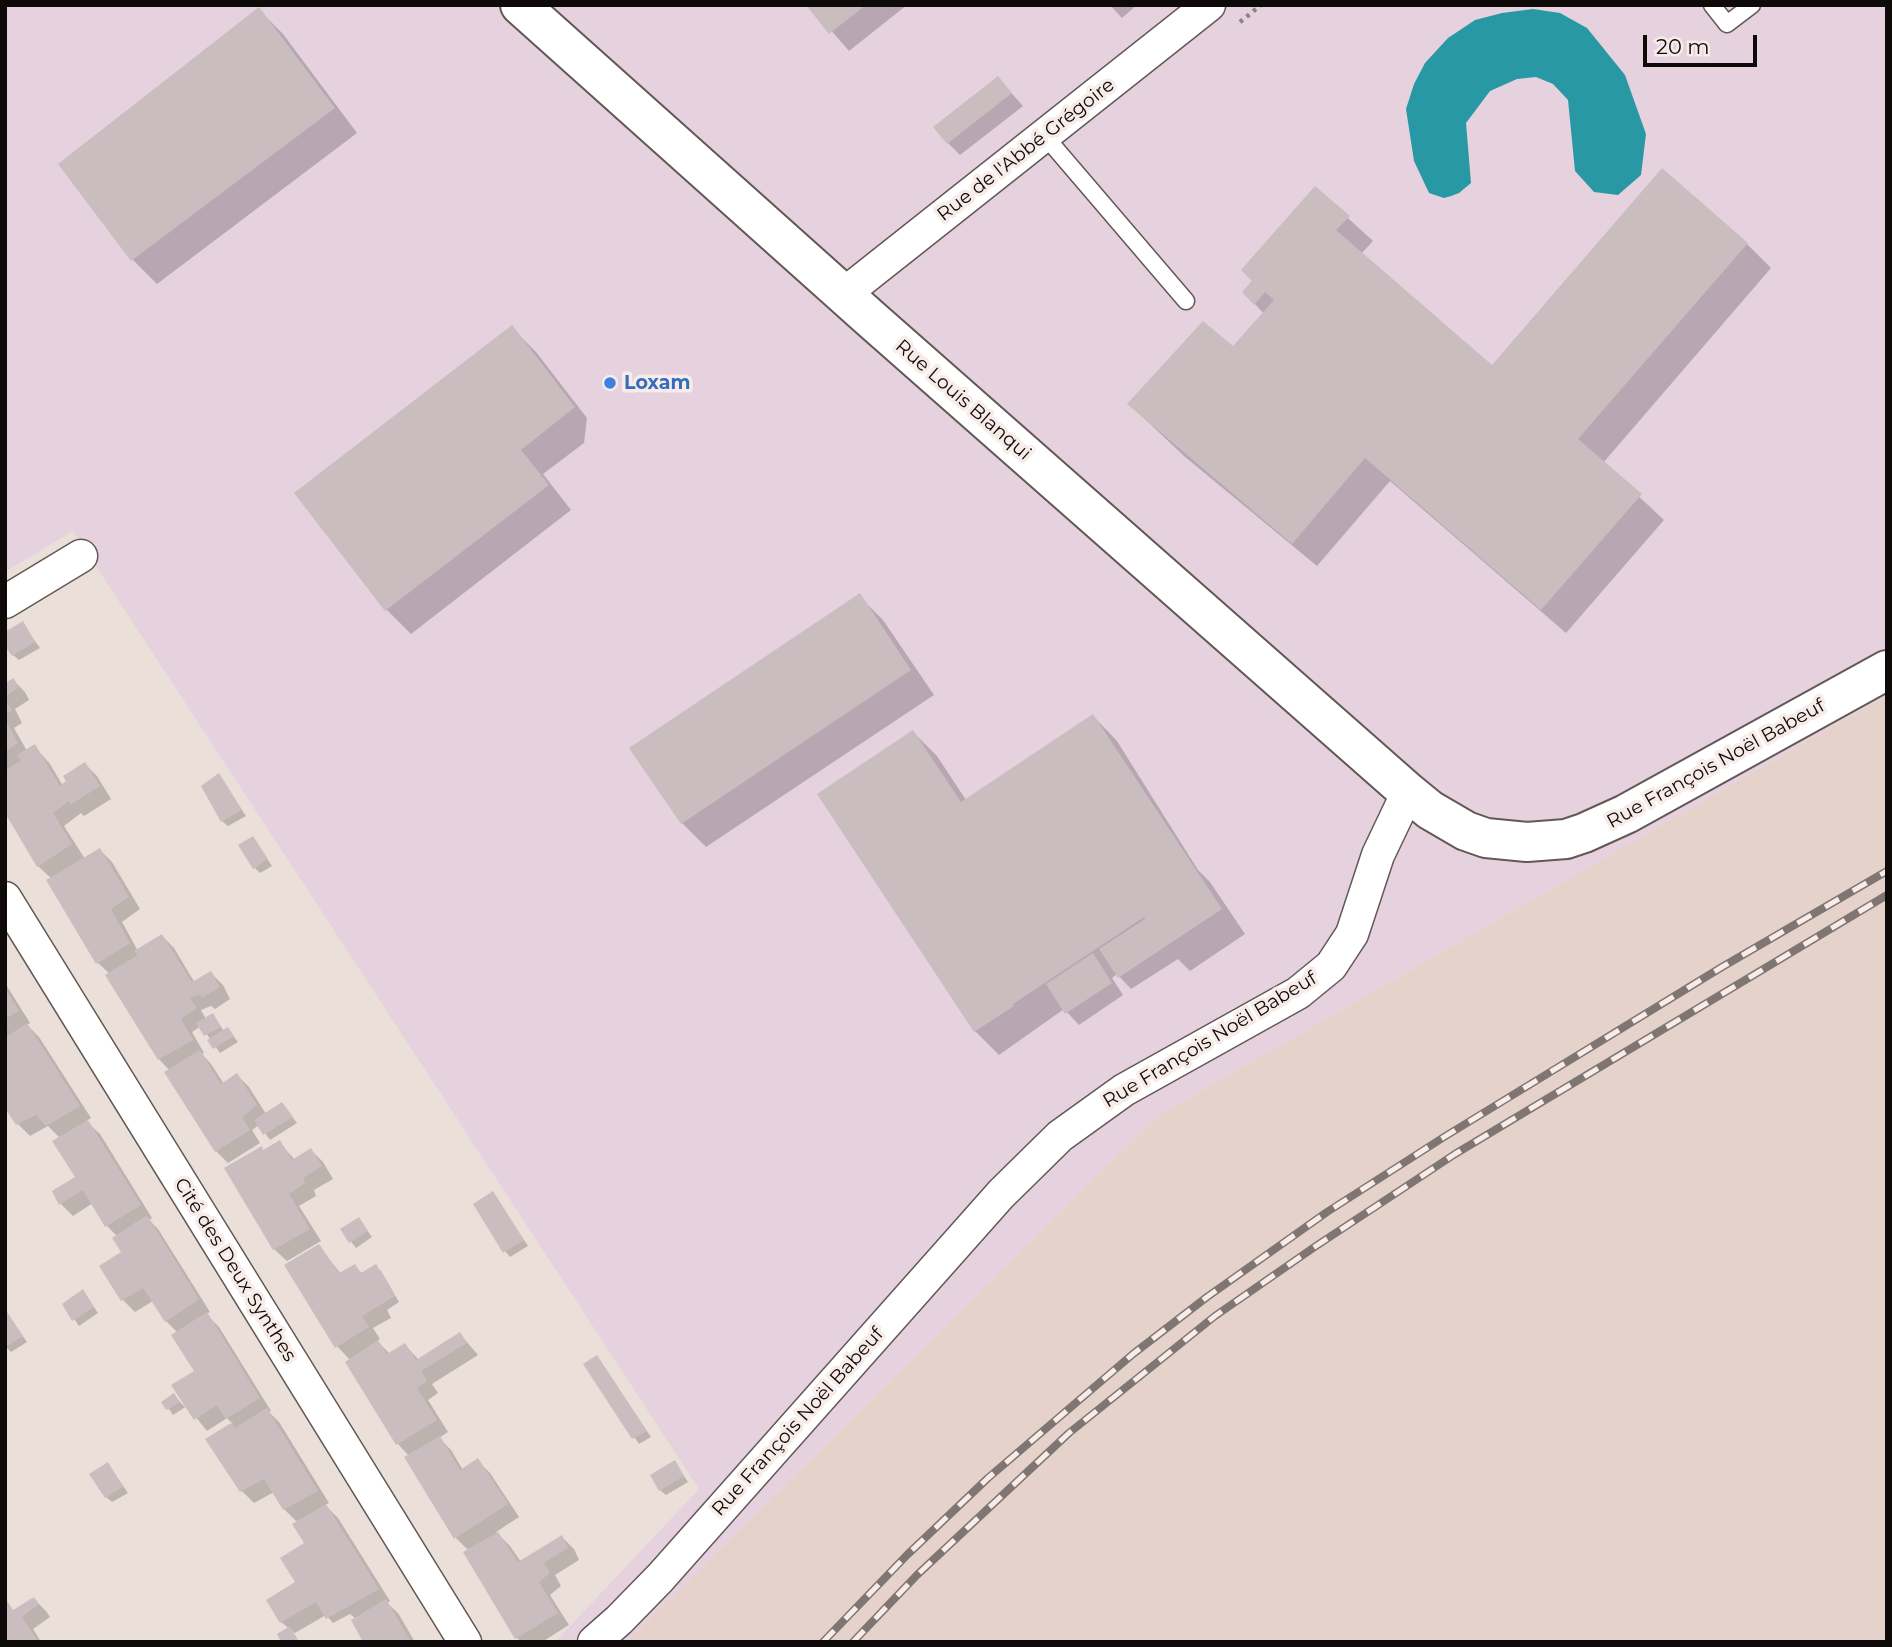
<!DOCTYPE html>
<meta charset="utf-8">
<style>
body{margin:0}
#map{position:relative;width:1892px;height:1647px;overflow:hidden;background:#ebdfda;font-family:Montserrat,sans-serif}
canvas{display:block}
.frame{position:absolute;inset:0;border:7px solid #0e0a09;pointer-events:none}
.scale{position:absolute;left:1643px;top:35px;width:114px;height:32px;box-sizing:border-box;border:4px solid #0e0a09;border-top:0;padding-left:9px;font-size:21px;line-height:24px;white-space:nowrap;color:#0e0a09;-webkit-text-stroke:5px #f8ece8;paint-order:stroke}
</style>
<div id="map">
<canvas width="1892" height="1647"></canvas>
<div class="frame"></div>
<div class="scale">20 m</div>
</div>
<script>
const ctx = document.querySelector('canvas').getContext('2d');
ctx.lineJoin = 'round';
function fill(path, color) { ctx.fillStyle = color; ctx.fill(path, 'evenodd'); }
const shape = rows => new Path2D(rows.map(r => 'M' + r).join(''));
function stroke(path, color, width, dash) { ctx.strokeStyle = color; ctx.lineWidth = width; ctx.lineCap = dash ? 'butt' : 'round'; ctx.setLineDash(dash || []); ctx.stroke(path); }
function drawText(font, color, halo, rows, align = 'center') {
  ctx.font = font + ' Montserrat,sans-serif'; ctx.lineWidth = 7; ctx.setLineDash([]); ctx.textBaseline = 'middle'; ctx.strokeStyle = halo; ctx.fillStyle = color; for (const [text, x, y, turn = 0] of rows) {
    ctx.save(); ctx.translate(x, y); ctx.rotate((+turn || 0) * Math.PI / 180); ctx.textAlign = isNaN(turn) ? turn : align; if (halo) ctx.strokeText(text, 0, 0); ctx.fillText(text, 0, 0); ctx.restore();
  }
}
fill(shape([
 [5,5,1887,5,1887,695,1158,1116,627,1642,555,1642,699,1489,73,531,5,572]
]), '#e6d1df');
fill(shape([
 [1887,695,1887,1642,627,1642,1158,1116]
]), '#e5d2ca');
fill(shape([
 [1533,9,1560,13,1587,28,1625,75,1646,134,1641,175,1618,195,1594,192,1575,171,1568,100,1553,84,1536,77,1517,79,1490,91,1466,123,1471,183,1459,193,1451,196,1444,198,1429,193,1414,161,1406,109,1414,84,1425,63,1448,38,1475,20,1502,13]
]), '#2899a4');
fill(shape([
 [809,5,907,5,849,51],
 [1110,5,1137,5,1122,18],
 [259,10,283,34,357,133,157,284,133,260],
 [998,78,1023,106,960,155,948,143],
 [1315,188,1373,241,1361,254,1492,368,1747,244,1771,268,1603,463,1664,520,1566,633,1390,481,1317,566,1184,456,1129,404,1234,348,1264,314,1244,292],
 [512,328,536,352,587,418,584,443,543,474,571,510,411,634,387,610,297,494],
 [859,596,883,620,934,695,706,847,682,823],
 [22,623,40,648,19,660,13,655],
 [13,680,25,692,29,700,15,709,22,723,14,728,27,751,34,746,50,764,63,786,85,764,97,776,111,799,84,816,81,813,64,826,85,859,100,850,112,862,140,909,122,922,138,951,162,936,174,948,195,983,211,973,223,985,230,999,215,1009,211,1006,201,1010,206,1019,213,1015,224,1031,228,1029,238,1042,220,1053,201,1026,192,1032,204,1053,202,1054,211,1064,224,1084,237,1075,249,1087,266,1114,282,1104,297,1123,270,1140,259,1125,252,1130,260,1143,228,1163,216,1151,170,1071,159,1059,110,974,98,963,52,879,38,866,5,811,5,683],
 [1093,716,1117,741,1198,870,1210,882,1245,934,1190,971,1178,959,1131,989,1117,974,1112,978,1123,995,1079,1025,1064,1009,999,1055,975,1031,913,732,937,756,966,800],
 [219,775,246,816,228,826,222,821],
 [253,838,272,866,260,873,255,868],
 [5,983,30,1023,27,1025,39,1037,91,1118,86,1121,100,1134,152,1218,149,1220,158,1229,210,1312,206,1314,219,1327,271,1411,269,1412,279,1422,329,1503,325,1505,338,1518,390,1601,387,1603,398,1613,415,1642,365,1642,356,1619,350,1614,333,1623,326,1615,295,1633,281,1622,297,1582,306,1544,298,1523,284,1509,274,1492,254,1503,242,1491,207,1439,233,1424,227,1418,207,1431,187,1406,173,1415,164,1402,174,1396,185,1407,196,1371,178,1333,166,1321,153,1301,135,1312,123,1300,101,1266,123,1252,117,1236,107,1226,93,1203,73,1216,61,1204,77,1178,60,1138,48,1126,30,1136,18,1124,5,1105],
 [279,1142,295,1160,311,1150,323,1162,333,1179,314,1190,316,1196,299,1206,321,1241,287,1261,274,1249],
 [493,1194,528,1246,510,1257,505,1251],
 [359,1219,372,1237,356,1248,342,1230],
 [319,1246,341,1274,354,1266,363,1274,375,1266,381,1271,399,1302,387,1310,391,1318,373,1328,380,1339,377,1341,390,1354,405,1345,419,1360,460,1334,478,1355,432,1384,438,1393,428,1400,448,1432,439,1438,451,1450,463,1470,478,1461,490,1473,519,1517,496,1532,510,1546,521,1562,562,1537,574,1549,579,1560,555,1575,561,1586,550,1595,569,1625,542,1642,521,1642,517,1638,469,1551,456,1538,407,1457,409,1456,398,1444,350,1360,337,1346],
 [83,1291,98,1313,79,1326,64,1304],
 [7,1314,27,1342,11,1352,5,1346],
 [597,1357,651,1437,639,1444,586,1365],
 [675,1462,688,1482,666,1495,660,1490],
 [108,1464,128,1493,112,1502,106,1497],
 [5,1598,14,1612,34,1599,46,1611,50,1617,33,1629,41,1642,5,1642]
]), '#0003');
fill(shape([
 [806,5,866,5,829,34],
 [259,7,335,108,131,261,58,164],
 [998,76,1012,93,947,144,933,127],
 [1662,168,1748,243,1578,439,1642,494,1541,610,1365,458,1292,544,1127,404,1203,321,1233,346,1274,300,1265,292,1254,305,1242,292,1252,281,1241,270,1315,186,1350,216,1336,230,1492,365],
 [512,325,575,407,521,450,549,485,385,611,294,493],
 [860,593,911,670,681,824,629,748],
 [23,621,35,642,12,656,5,646,5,632],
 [14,678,18,688,5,696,5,683],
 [5,698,12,711,5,714],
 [1093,714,1222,909,1118,978,1099,949,1145,919,1144,917,1013,1004,1014,1006,974,1032,817,794,913,730,961,802],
 [5,719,18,743,5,752],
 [35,744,60,786,66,781,63,776,85,762,100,786,70,805,69,801,53,813,72,844,37,867,5,813,5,770,21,761,17,755],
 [219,773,242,810,221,822,201,786],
 [253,836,268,859,253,869,238,845],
 [100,848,129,897,111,909,130,943,96,964,46,880],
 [162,934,192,982,211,971,220,987,202,998,200,994,190,998,197,1008,181,1019,193,1040,158,1060,105,975,138,955,134,951],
 [1093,953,1112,983,1065,1014,1046,984],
 [5,988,19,1011,5,1019],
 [213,1013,221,1027,204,1036,196,1023],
 [27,1023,80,1106,46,1126,36,1115,16,1125,5,1108,5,1038],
 [228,1027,234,1036,213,1049,207,1040],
 [200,1050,221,1084,237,1073,257,1105,242,1117,250,1130,215,1152,164,1072],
 [282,1102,293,1117,263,1135,254,1120],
 [88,1120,141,1205,105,1227,83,1190,59,1205,52,1191,75,1177,52,1141],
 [280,1140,292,1160,311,1148,322,1166,303,1178,305,1183,289,1194,310,1229,273,1250,224,1168,262,1146,263,1150],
 [493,1191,524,1240,503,1253,473,1204],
 [147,1215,199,1299,165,1322,143,1288,121,1301,99,1266,121,1252,112,1238],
 [359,1217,368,1231,349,1243,340,1229],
 [319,1244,339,1273,355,1264,361,1273,376,1264,395,1296,362,1316,369,1327,335,1348,284,1265],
 [83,1289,94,1307,72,1321,62,1304],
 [7,1312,23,1336,5,1347,5,1313],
 [207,1312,260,1398,226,1419,217,1405,194,1420,171,1385,194,1371,171,1335],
 [460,1332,467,1343,421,1371,427,1381,417,1388,437,1420,396,1445,345,1362,378,1340,387,1354,405,1343,416,1360],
 [597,1355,647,1431,632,1439,583,1364],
 [174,1393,180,1402,166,1410,161,1402],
 [267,1408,318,1491,283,1510,264,1479,240,1492,205,1439,231,1423,235,1428],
 [440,1436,460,1470,478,1458,508,1504,454,1539,404,1457],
 [675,1460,684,1476,659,1491,650,1475],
 [108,1462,123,1487,105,1498,89,1474],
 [326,1504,379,1589,326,1619,316,1602,280,1623,266,1600,295,1582,280,1558,304,1543,292,1524],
 [498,1532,518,1562,562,1535,568,1548,544,1563,550,1573,539,1582,558,1613,515,1639,463,1552],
 [34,1597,39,1604,22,1617,39,1642,5,1642,5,1598,13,1610],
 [386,1599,411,1642,363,1642,351,1620],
 [290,1626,299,1642,281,1642,277,1634]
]), '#c9bdc0');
const lane = shape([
 [1712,5,1727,24,1752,5],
 [1044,135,1186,301]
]);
const street = shape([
 [844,294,1209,5],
 [5,602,81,556],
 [5,898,465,1642],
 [594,1642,619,1620,660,1578,1001,1194,1060,1136,1124,1090,1298,993,1331,966,1352,934,1378,855,1408,792]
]);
const secondary = shape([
 [520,5,871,319,1408,792,1430,810,1466,831,1486,838,1527,842,1566,839,1584,833,1626,814,1887,670]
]);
stroke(lane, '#625854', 19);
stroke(street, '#625854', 35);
stroke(secondary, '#625854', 42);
stroke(shape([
 [1240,22,1261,5]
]), '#8d8582', 4.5, [3.5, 5]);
stroke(lane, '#fff', 16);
stroke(street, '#fff', 32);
stroke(secondary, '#fff', 38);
const rail = shape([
 [823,1642,908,1554,988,1478,1133,1354,1207,1297,1327,1212,1444,1137,1722,967,1887,871],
 [853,1642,917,1575,1069,1433,1215,1316,1316,1246,1455,1154,1887,895]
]);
stroke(rail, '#7f7673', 8);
stroke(rail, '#f8ece8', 5, [16]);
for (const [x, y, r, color] of [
 [610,383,7,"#3f7fe0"]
]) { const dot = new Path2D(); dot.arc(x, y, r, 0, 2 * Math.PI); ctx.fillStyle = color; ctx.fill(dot); stroke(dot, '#f8ece8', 2.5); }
drawText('19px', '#0e0a09', '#f8ece8', [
 ["Rue de l'Abbé Grégoire",1026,150,-38],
 ["Rue Louis Blanqui",963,400,41],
 ["Rue François Noël Babeuf",1716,764,-29],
 ["Rue François Noël Babeuf",1210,1040,-31],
 ["Cité des Deux Synthes",235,1270,58],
 ["Rue François Noël Babeuf",798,1422,-48]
]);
drawText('bold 19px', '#366cbe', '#f8ece8', [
 ["Loxam",624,383]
], 'left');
</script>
